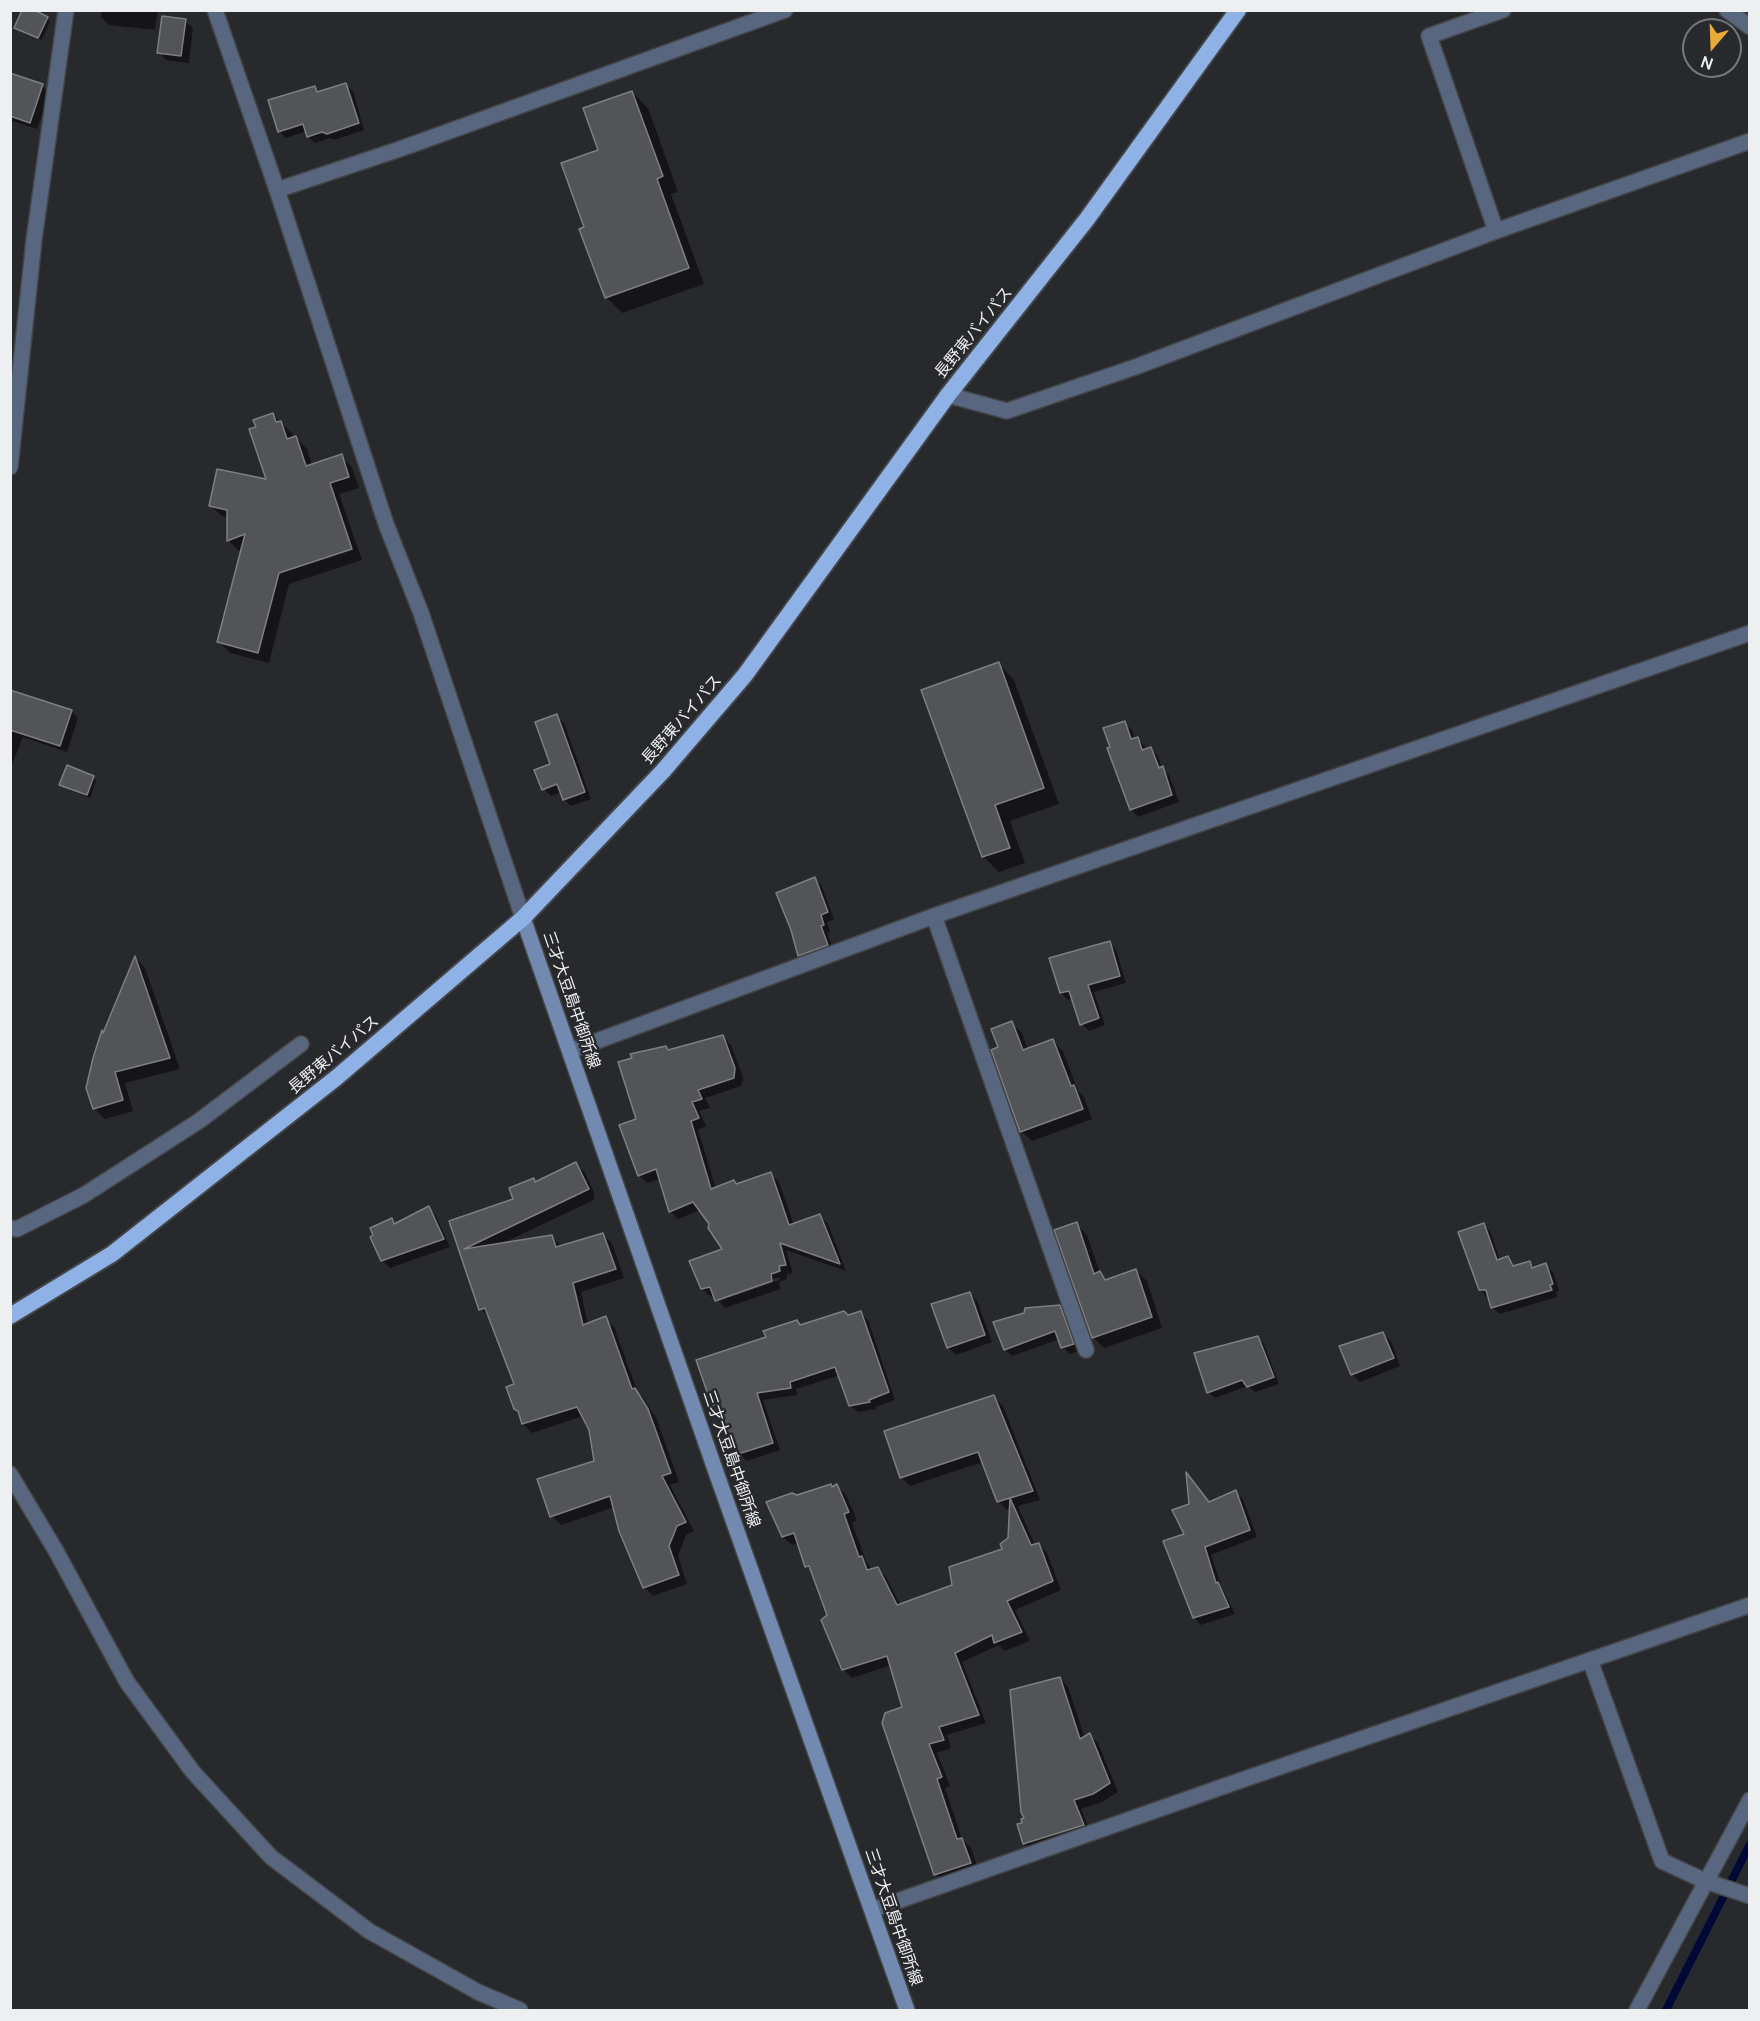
<!DOCTYPE html>
<meta charset="utf-8">
<style>
body{margin:0}
#map{position:relative;width:1760px;height:2021px;overflow:hidden;background:#28292c;font-family:Manrope,sans-serif}
canvas{display:block}
.frame{position:absolute;inset:0;border:12px solid #eeeff1;pointer-events:none}
.north{position:absolute;left:1682px;top:18px;width:60px;height:60px;box-sizing:border-box;background:#28292c;border:2px solid #77787b;border-radius:50%;rotate:199deg;font-size:16px;font-weight:700;line-height:24px;text-align:center;color:#eeeff1}
.north::after{content:'';display:block;margin:auto;width:21px;height:27px;background:#e8ab37;clip-path:polygon(50% 0,100% 100%,50% 72%,0 100%)}
</style>
<div id="map">
<canvas width="1760" height="2021"></canvas>
<div class="frame"></div>
<div class="north">N</div>
</div>
<script>
const ctx = document.querySelector('canvas').getContext('2d');
ctx.lineJoin = 'round';
function fill(path, color) { ctx.fillStyle = color; ctx.fill(path, 'evenodd'); }
const shape = rows => new Path2D(rows.map(r => 'M' + r).join(''));
function stroke(path, color, width, dash) { ctx.strokeStyle = color; ctx.lineWidth = width; ctx.lineCap = dash ? 'butt' : 'round'; ctx.setLineDash(dash || []); ctx.stroke(path); }
function drawText(font, color, halo, rows, align = 'center') {
  ctx.font = font + ' Manrope,"Noto Sans JP",sans-serif'; ctx.lineWidth = 5; ctx.setLineDash([]); ctx.textBaseline = 'middle'; ctx.strokeStyle = halo; ctx.fillStyle = color; for (const [text, x, y, turn = 0] of rows) {
    ctx.save(); ctx.translate(x, y); ctx.rotate((+turn || 0) * Math.PI / 180); ctx.textAlign = isNaN(turn) ? turn : align; if (halo) ctx.strokeText(text, 0, 0); ctx.fillText(text, 0, 0); ctx.restore();
  }
}
fill(shape([
 [102,10,158,10,155,30,109,25,101,17],
 [47,18,50,21,42,40,19,31,16,27],
 [185,21,193,28,189,63,166,60,159,52],
 [10,75,42,86,50,93,37,129,10,120],
 [346,85,353,91,364,130,334,140,330,138,315,143,308,136,307,131,286,138,279,131,315,88,320,93],
 [632,92,648,108,678,192,671,194,704,284,622,313,606,297,586,228,600,151],
 [273,415,292,433,294,438,296,438,307,449,312,465,341,456,352,467,359,488,339,494,362,560,289,584,269,663,230,653,219,642,243,549,239,551,228,540,229,518,222,516,211,506,268,481,258,428],
 [999,664,1014,680,1059,804,1010,821,1025,863,999,872,984,857,923,691],
 [10,692,71,711,78,718,67,752,23,737,10,770],
 [557,716,564,723,591,799,571,806,564,799,562,792,551,796,544,789,536,771,552,765],
 [1124,723,1132,730,1135,740,1137,739,1145,746,1146,751,1151,749,1158,756,1162,768,1169,775,1179,802,1138,817,1131,809],
 [93,777,96,780,90,798,65,788,61,785],
 [814,878,821,885,834,919,827,922,830,932,827,933,834,952,806,962,800,955],
 [1109,943,1116,950,1126,983,1094,992,1105,1025,1089,1031,1082,1024,1073,998,1068,1000,1061,993],
 [136,958,145,968,180,1069,125,1083,133,1111,105,1119,94,1108],
 [1011,1023,1022,1033,1028,1050,1053,1041,1063,1051,1078,1091,1084,1097,1092,1119,1032,1141,1021,1131,1000,1048],
 [723,1037,731,1045,743,1077,741,1086,705,1098,710,1108,699,1111,706,1126,698,1130,716,1189,737,1185,771,1174,779,1182,794,1225,819,1215,828,1224,846,1271,786,1250,793,1273,787,1274,787,1279,779,1282,780,1289,725,1308,715,1296,711,1297,702,1288,725,1249,700,1210,678,1219,670,1211,660,1179,647,1183,639,1175,638,1120,669,1052],
 [779,1277,780,1280,719,1301,719,1298],
 [576,1164,585,1173,594,1192,594,1200,503,1243,552,1236,561,1247,602,1234,612,1243,624,1278,581,1292,588,1325,605,1318,614,1327,638,1393,644,1398,657,1420,679,1482,670,1485,694,1531,686,1535,678,1556,687,1584,653,1596,644,1587,615,1507,561,1525,552,1516,596,1462,590,1429,583,1416,532,1433,523,1424,516,1385,490,1318,481,1309,451,1222,515,1200,534,1180,537,1183],
 [428,1208,436,1216,450,1247,390,1268,382,1260,392,1220,396,1225],
 [1076,1224,1087,1235,1100,1273,1108,1281,1136,1271,1147,1281,1162,1328,1104,1348,1093,1337],
 [1484,1225,1490,1231,1500,1260,1507,1258,1515,1267,1529,1263,1535,1268,1546,1265,1553,1272,1559,1291,1556,1292,1557,1297,1500,1314,1493,1308,1489,1296,1487,1297,1480,1290],
 [969,1293,977,1301,992,1342,956,1355,949,1348,933,1305],
 [1059,1306,1067,1314,1080,1351,1070,1354,1063,1347,1060,1339,1012,1356,1005,1349],
 [861,1313,868,1320,895,1400,875,1407,876,1409,858,1412,850,1405,840,1375,796,1389,797,1395,763,1400,780,1450,747,1461,739,1453,720,1412,713,1405,768,1337,797,1322,801,1326],
 [1383,1334,1391,1341,1400,1366,1360,1382,1352,1374],
 [1258,1338,1264,1344,1279,1384,1255,1392,1248,1386,1215,1398,1208,1392],
 [994,1397,1003,1406,1040,1500,1018,1506,1035,1545,1039,1544,1047,1553,1061,1590,1015,1610,1030,1641,1004,1651,999,1645,962,1662,986,1723,947,1735,951,1748,937,1753,950,1786,945,1788,962,1839,971,1848,979,1872,944,1883,936,1874,904,1707,891,1665,852,1678,843,1669,829,1616,813,1573,806,1566,799,1543,792,1545,783,1537,768,1503,837,1486,846,1495,857,1520,852,1523,866,1561,872,1570,877,1568,886,1577,901,1606,954,1586,1003,1550,1009,1539,1011,1508,1007,1510,998,1501,983,1462,910,1486,902,1478,886,1432],
 [1193,1482,1210,1503,1236,1492,1243,1499,1257,1537,1211,1555,1222,1588,1235,1614,1201,1625,1194,1617,1186,1535],
 [1060,1678,1068,1687,1085,1738,1090,1735,1098,1743,1118,1792,1102,1802,1081,1809,1091,1833,1033,1852,1024,1843,1023,1824,1027,1819]
]), '#0007');
stroke(shape([
 [1666,2010,1750,1844]
]), '#000835', 8);
const building = shape([
 [22,10,34,10,48,17,38,38,14,28,22,10],
 [162,16,186,19,181,56,157,53,162,16],
 [10,73,43,84,30,123,10,116,10,73],
 [346,83,359,123,327,134,322,132,307,137,303,124,278,132,268,100,315,86,317,92,346,83],
 [632,91,663,176,657,179,689,268,605,298,579,229,584,227,561,163,598,150,583,108,632,91],
 [273,413,276,422,281,421,287,439,296,436,306,466,342,454,349,477,330,483,352,549,279,573,258,653,217,642,245,534,227,541,227,510,209,506,217,469,266,479,249,429,256,427,253,420,273,413],
 [999,662,1044,788,995,805,1010,848,982,857,921,690,999,662],
 [10,690,72,710,60,746,10,730,10,690],
 [557,714,585,792,563,800,557,784,542,790,534,770,550,764,535,722,557,714],
 [1125,721,1131,739,1138,737,1142,750,1151,747,1159,768,1163,766,1172,795,1130,810,1107,748,1110,747,1103,728,1125,721],
 [67,765,94,776,87,795,59,785,67,765],
 [815,877,828,912,821,915,824,925,821,926,828,945,798,956,791,930,776,893,815,877],
 [1110,941,1120,976,1088,985,1099,1018,1080,1025,1069,991,1060,993,1049,958,1110,941],
 [135,956,170,1058,115,1072,123,1100,93,1109,86,1088,93,1058,102,1030,103,1033,135,956],
 [1012,1021,1023,1050,1053,1039,1071,1086,1074,1085,1083,1109,1020,1132,991,1050,998,1047,991,1029,1012,1021],
 [723,1035,735,1068,734,1078,698,1090,702,1099,692,1102,699,1118,691,1121,711,1189,734,1180,736,1184,771,1172,789,1225,820,1214,840,1264,780,1243,786,1265,779,1266,780,1271,771,1274,772,1281,715,1301,710,1287,701,1289,689,1261,722,1249,708,1228,709,1224,693,1202,669,1212,656,1169,638,1176,619,1125,636,1119,618,1062,632,1058,630,1054,666,1046,668,1050,723,1035],
 [576,1162,589,1189,464,1249,552,1235,556,1247,603,1233,616,1269,573,1283,583,1325,606,1316,632,1389,635,1388,648,1409,671,1473,662,1476,686,1522,677,1526,669,1546,679,1575,643,1588,619,1531,610,1496,550,1517,537,1479,594,1461,589,1430,577,1407,522,1424,518,1411,514,1409,506,1387,514,1384,485,1308,479,1310,449,1221,513,1199,509,1188,534,1178,535,1182,576,1162],
 [429,1206,444,1239,381,1261,370,1237,373,1235,370,1228,392,1218,394,1224,429,1206],
 [1077,1222,1094,1274,1100,1271,1105,1280,1136,1269,1152,1317,1092,1338,1054,1230,1077,1222],
 [1484,1223,1497,1260,1508,1256,1513,1266,1530,1261,1532,1268,1546,1263,1553,1284,1550,1285,1552,1290,1491,1308,1486,1290,1479,1290,1458,1232,1484,1223],
 [970,1292,985,1335,947,1348,931,1304,970,1292],
 [1060,1305,1074,1344,1061,1348,1055,1331,1004,1350,993,1322,1024,1313,1025,1308,1060,1305],
 [844,1311,848,1315,861,1311,889,1392,869,1400,870,1402,849,1406,835,1367,790,1382,791,1388,757,1393,773,1443,738,1454,716,1404,712,1406,696,1360,766,1337,763,1331,797,1320,800,1325,844,1311],
 [1383,1332,1394,1358,1351,1375,1339,1346,1383,1332],
 [1258,1336,1274,1377,1247,1387,1242,1380,1207,1393,1194,1353,1258,1336],
 [994,1395,1033,1491,1010,1498,1031,1545,1039,1543,1053,1581,1007,1601,1022,1632,994,1643,992,1635,955,1653,979,1715,939,1727,944,1740,929,1744,942,1777,937,1779,957,1839,962,1838,971,1863,934,1875,882,1723,885,1713,902,1707,887,1656,842,1670,821,1620,827,1615,809,1566,805,1567,794,1533,782,1537,766,1502,792,1493,797,1495,831,1484,832,1487,837,1484,849,1512,844,1514,859,1557,862,1556,867,1570,878,1567,897,1605,952,1585,949,1567,1002,1549,1000,1544,1008,1538,1010,1498,997,1502,978,1452,900,1478,884,1431,994,1395],
 [1186,1472,1209,1502,1236,1490,1250,1530,1205,1547,1216,1583,1218,1582,1229,1607,1193,1618,1163,1541,1184,1534,1172,1510,1189,1504,1186,1472],
 [1060,1677,1080,1739,1090,1733,1110,1783,1093,1794,1074,1800,1084,1825,1023,1844,1017,1824,1022,1823,1021,1819,1024,1818,1021,1812,1010,1690,1060,1677]
]);
fill(building, '#535457');
stroke(building, '#7d7f82', 1.5);
const minor = shape([
 [1727,10,1750,27],
 [277,190,400,149,785,10],
 [1496,231,1429,36,1503,10],
 [948,395,1007,411,1138,366,1496,231,1750,141],
 [10,467,34,240,66,10],
 [934,916,1086,1350],
 [570,1051,934,916,1750,633],
 [10,1228,17,1229,84,1195,199,1121,301,1044],
 [1590,1660,1662,1861,1705,1881,1750,1896],
 [872,1910,1236,1782,1750,1605],
 [1637,2010,1750,1800]
]);
const tertiary = shape([
 [215,10,277,190,386,524,421,613,523,918],
 [10,1474,56,1551,127,1682,193,1772,271,1857,369,1931,478,1992,520,2010]
]);
const secondary = shape([
 [523,918,717,1475,907,2010]
]);
const trunk = shape([
 [10,1316,112,1254,336,1078,523,918,663,771,745,675,948,395,1087,219,1238,10]
]);
stroke(minor, '#444548', 18);
stroke(tertiary, '#444548', 18);
stroke(secondary, '#444548', 18);
stroke(trunk, '#444548', 20);
stroke(minor, '#58677f', 15);
stroke(tertiary, '#58677f', 15);
stroke(secondary, '#728aaf', 15);
stroke(trunk, '#8fb2e6', 16);
drawText('16px', '#eeeff1', '#28292c', [
 ["長野東バイパス",974,333,-51],
 ["長野東バイパス",682,720,-49],
 ["三才大豆島中御所線",571,1000,71],
 ["長野東バイパス",334,1055,-40],
 ["三才大豆島中御所線",731,1459,71],
 ["三才大豆島中御所線",893,1917,71]
]);
</script>
